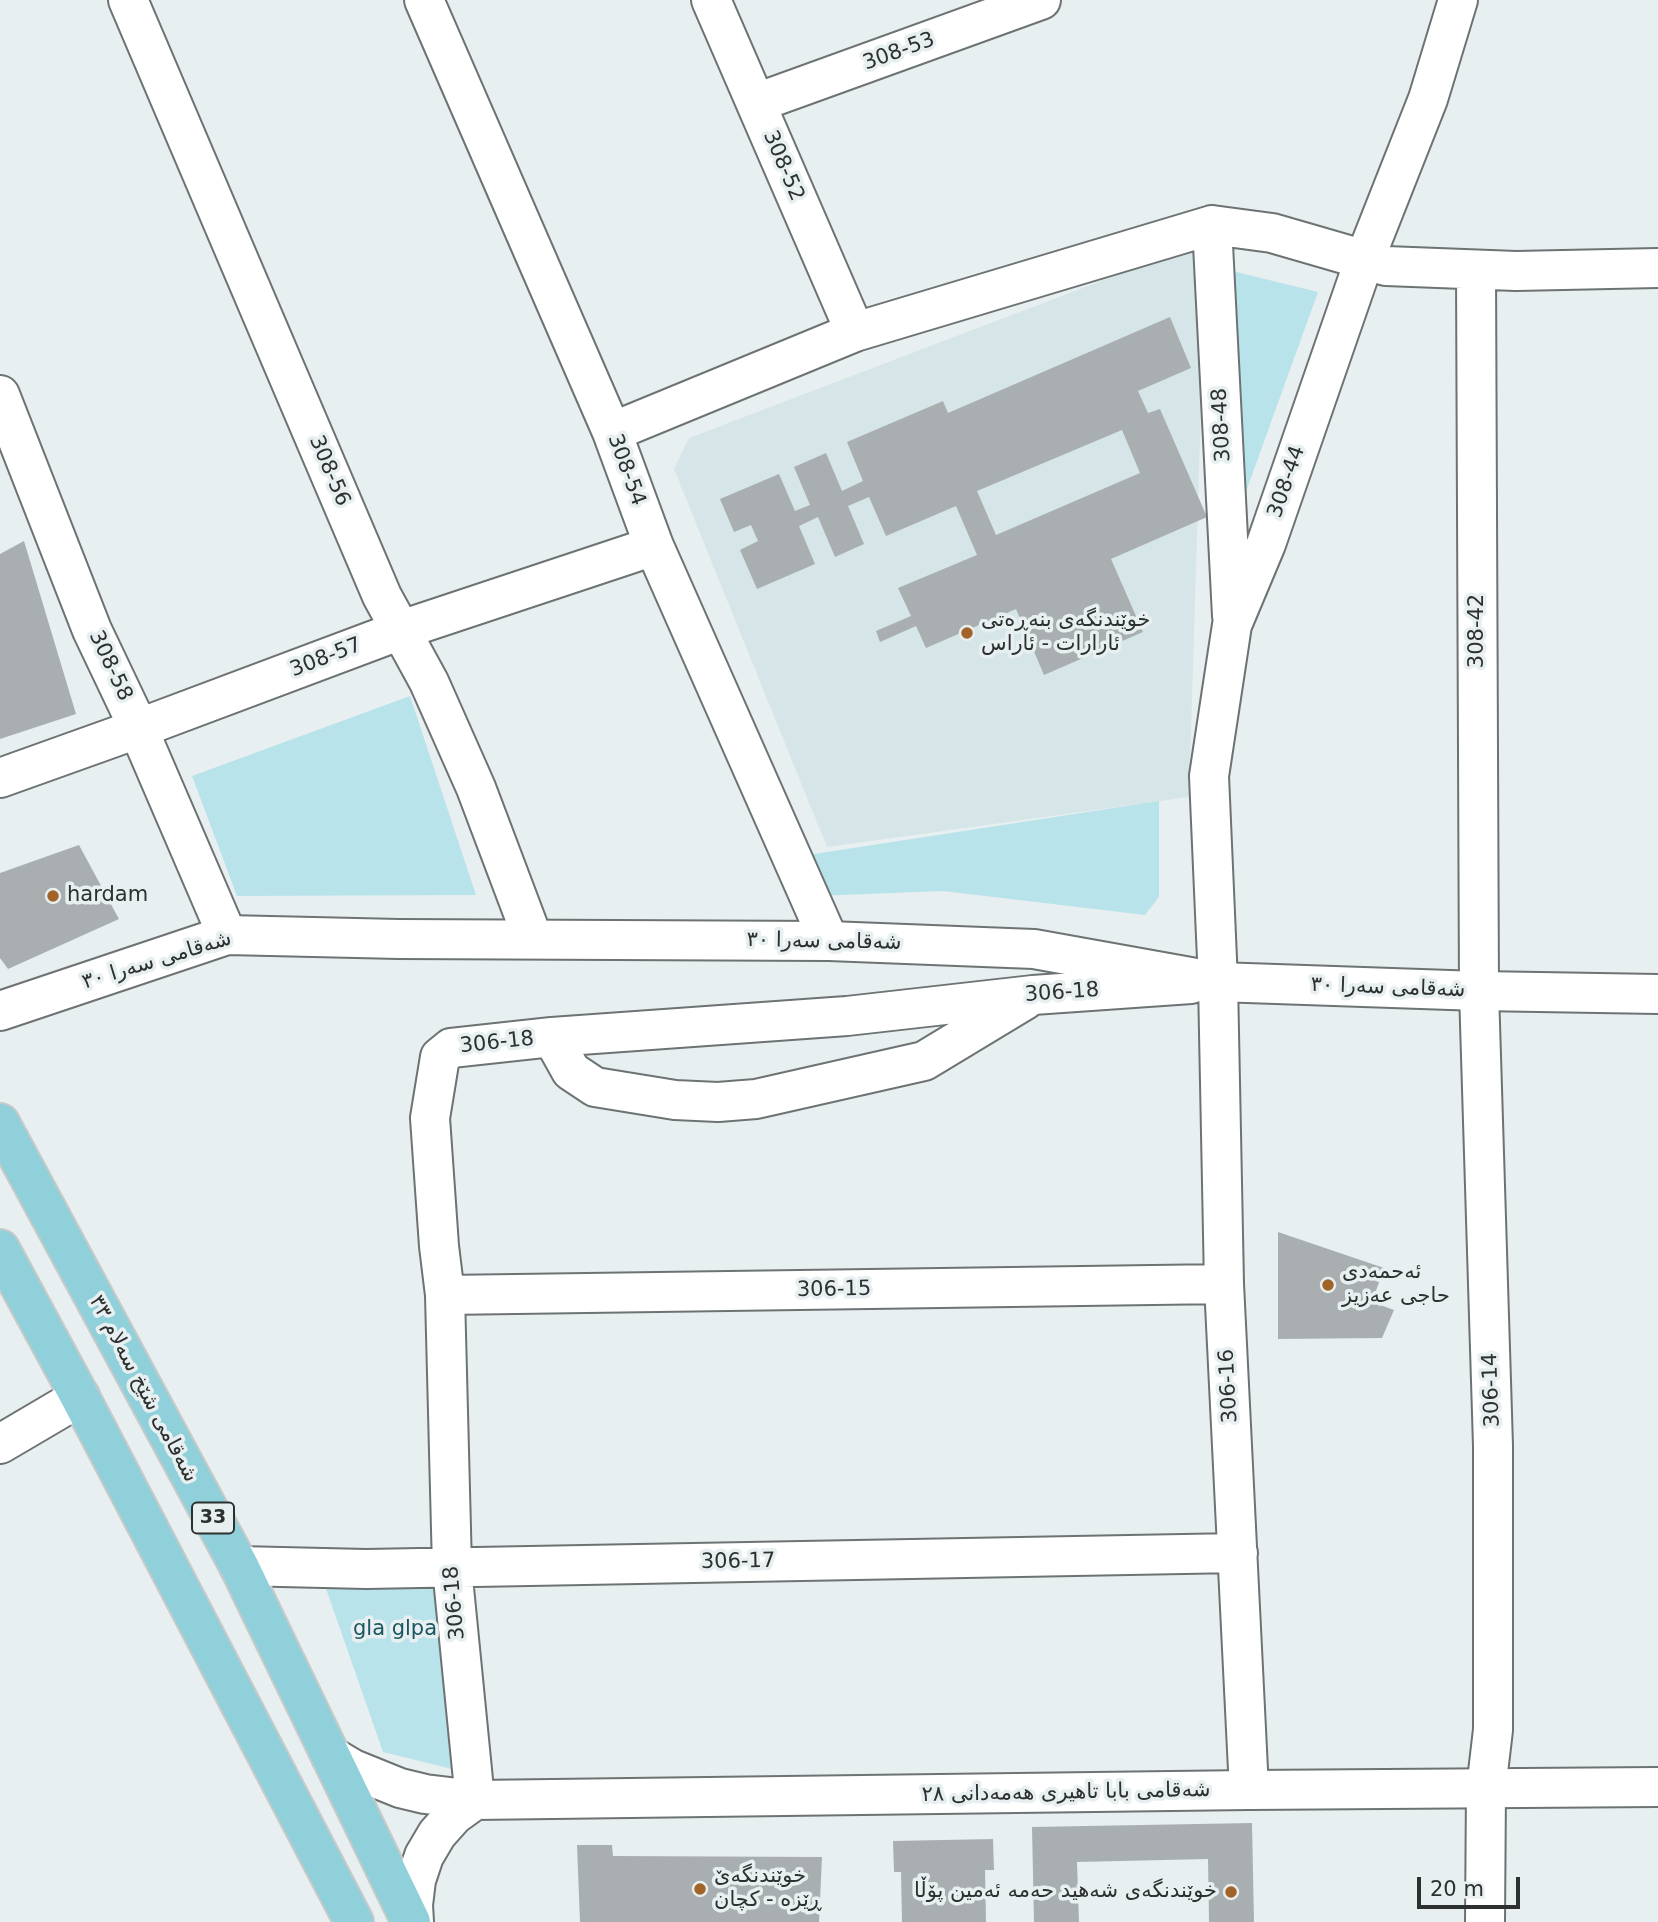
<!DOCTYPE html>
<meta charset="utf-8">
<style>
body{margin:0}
#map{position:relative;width:1658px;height:1922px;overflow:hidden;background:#e8eff0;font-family:"DejaVu Sans",sans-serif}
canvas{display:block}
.scale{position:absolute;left:1417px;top:1877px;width:103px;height:32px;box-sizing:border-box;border:4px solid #2d3030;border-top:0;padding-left:9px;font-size:21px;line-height:24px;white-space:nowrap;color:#2d3030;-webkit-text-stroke:5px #e8eff0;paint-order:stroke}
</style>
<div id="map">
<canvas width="1658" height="1922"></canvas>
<div class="scale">20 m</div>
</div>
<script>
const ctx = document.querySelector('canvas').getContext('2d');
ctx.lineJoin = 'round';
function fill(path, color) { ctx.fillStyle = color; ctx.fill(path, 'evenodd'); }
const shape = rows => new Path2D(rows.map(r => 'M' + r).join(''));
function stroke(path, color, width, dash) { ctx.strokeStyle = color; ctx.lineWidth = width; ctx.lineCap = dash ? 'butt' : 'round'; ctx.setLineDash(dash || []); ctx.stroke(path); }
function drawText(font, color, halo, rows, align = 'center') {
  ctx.font = font + ' "DejaVu Sans","Noto Naskh Arabic",sans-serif'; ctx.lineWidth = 7; ctx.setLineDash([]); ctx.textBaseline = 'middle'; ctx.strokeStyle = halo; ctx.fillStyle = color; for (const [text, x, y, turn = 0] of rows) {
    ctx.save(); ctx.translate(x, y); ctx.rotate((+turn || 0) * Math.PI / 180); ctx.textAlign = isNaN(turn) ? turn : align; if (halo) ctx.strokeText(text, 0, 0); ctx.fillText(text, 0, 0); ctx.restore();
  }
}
fill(shape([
 [1206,241,1189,797,827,847,674,469,689,438]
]), '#d5e5e8');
fill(shape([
 [1220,268,1318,292,1239,511],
 [410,696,476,895,237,896,192,776],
 [1159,801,1159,897,1145,915,943,891,817,896,801,856],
 [442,1576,460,1771,383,1752,323,1580]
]), '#b9e3ea');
fill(shape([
 [1170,317,1191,368,1138,391,1148,413,1160,409,1207,517,1111,559,1143,632,1044,675,1016,609,926,648,916,626,880,642,876,631,911,616,898,588,977,555,956,506,886,536,869,497,848,506,864,544,835,557,818,517,799,526,815,564,757,589,740,550,758,541,751,525,734,532,720,499,779,474,795,511,810,505,794,467,826,453,842,491,863,481,847,442,943,401,948,413],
 [1122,430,1140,473,996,535,977,491],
 [24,541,76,714,0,739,0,554],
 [79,845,119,919,8,969,0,958,0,873],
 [1278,1232,1384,1268,1372,1302,1394,1310,1382,1338,1278,1339],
 [1252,1823,1254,1922,1209,1922,1208,1859,1077,1862,1079,1922,1034,1922,1032,1827],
 [993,1839,994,1870,985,1870,986,1922,902,1922,901,1872,894,1872,893,1841],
 [577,1845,612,1845,613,1856,822,1857,819,1922,580,1922]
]), '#a9afb0');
const minor = shape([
 [128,0,382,596,429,682,476,788,533,939],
 [424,0,612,432,654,546,829,941],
 [711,0,855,332],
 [756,103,1041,0],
 [1212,225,1232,616],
 [1476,270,1479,991,1493,1446,1493,1730,1486,1789,1485,1922],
 [0,395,92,630,131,712,227,935],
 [612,432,855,332,1212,225,1272,233,1386,266,1516,271,1658,268],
 [0,778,137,729,401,630,654,546],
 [552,1037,571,1071,595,1087,675,1100,718,1102,756,1099,924,1061,1025,1000],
 [445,1295,1224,1284],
 [0,1444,80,1397],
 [239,1566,366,1569,1238,1553],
 [1249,1790,1224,1284,1218,982,1209,776,1232,625,1266,544,1364,261,1428,99,1458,0],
 [475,1800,452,1568,445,1295,439,1246,430,1118,440,1057,451,1048,552,1037,847,1016,1033,995,1191,984]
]);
const tertiary = shape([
 [0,1011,227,935,399,939,829,941,1034,949,1218,982,1479,991,1658,994],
 [331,1756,353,1769,400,1788,425,1794,475,1800,1249,1790,1658,1787],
 [414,1922,413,1905,416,1880,424,1856,437,1834,454,1815,475,1800]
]);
const primary = shape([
 [0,1123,239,1566,411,1922],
 [0,1249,80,1397,354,1922]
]);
stroke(minor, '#6d7273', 42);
stroke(tertiary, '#6d7273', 42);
stroke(primary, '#c8c9c9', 42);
stroke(minor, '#fff', 38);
stroke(tertiary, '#fff', 38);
stroke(primary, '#8fd0da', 38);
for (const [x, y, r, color] of [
 [967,633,7,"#a16328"],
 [53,896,7,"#a16328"],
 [1328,1285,7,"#a16328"],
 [700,1889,7,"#a16328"],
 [1231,1892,7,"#a16328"]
]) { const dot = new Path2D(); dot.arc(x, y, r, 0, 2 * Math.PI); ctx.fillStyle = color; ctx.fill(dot); stroke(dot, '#e8eff0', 2.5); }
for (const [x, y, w] of [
 [213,1518,42]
]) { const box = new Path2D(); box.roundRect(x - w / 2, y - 15.5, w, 31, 5); ctx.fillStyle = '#e8eff0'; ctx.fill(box); stroke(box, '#2d3030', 2); }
drawText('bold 19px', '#2d3030', null, [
 ["33",213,1518]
]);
drawText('21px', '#2d3030', '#e8eff0', [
 ["308-53",899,52,-20],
 ["308-52",783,166,67],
 ["308-48",1222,425,-93],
 ["308-54",626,470,70],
 ["308-56",329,471,67],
 ["308-44",1287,482,-71],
 ["308-42",1478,631,-90],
 ["308-57",326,658,-21],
 ["308-58",110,666,65],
 ["شەقامی سەرا ٣٠",824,942,1],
 ["شەقامی سەرا ٣٠",157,961,-17],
 ["شەقامی سەرا ٣٠",1388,988,2],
 ["306-18",1062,993,-4],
 ["306-18",497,1043,-6],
 ["306-15",834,1290,-1],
 ["306-16",1229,1386,-93],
 ["شەقامی شێخ سەلام ٣٣",143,1389,62],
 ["306-14",1492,1390,-92],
 ["306-17",738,1562,-1],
 ["306-18",455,1603,-95],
 ["شەقامی بابا تاهیری هەمەدانی ٢٨",1066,1793,-1]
]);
drawText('21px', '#2d3030', '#e8eff0', [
 ["خوێندنگەی بنەڕەتی",981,621],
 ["ئارارات - ئاراس",981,645],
 ["hardam",67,896],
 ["ئەحمەدی",1342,1273],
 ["حاجی عەزیز",1342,1297],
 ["خوێندنگەێ",714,1877],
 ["ڕێزە - کچان",714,1901],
 ["خوێندنگەی شەهید حەمە ئەمین پۆڵا",1217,1892,"right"]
], 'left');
drawText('21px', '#19565f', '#e8eff0', [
 ["gla glpa",395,1630]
]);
</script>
